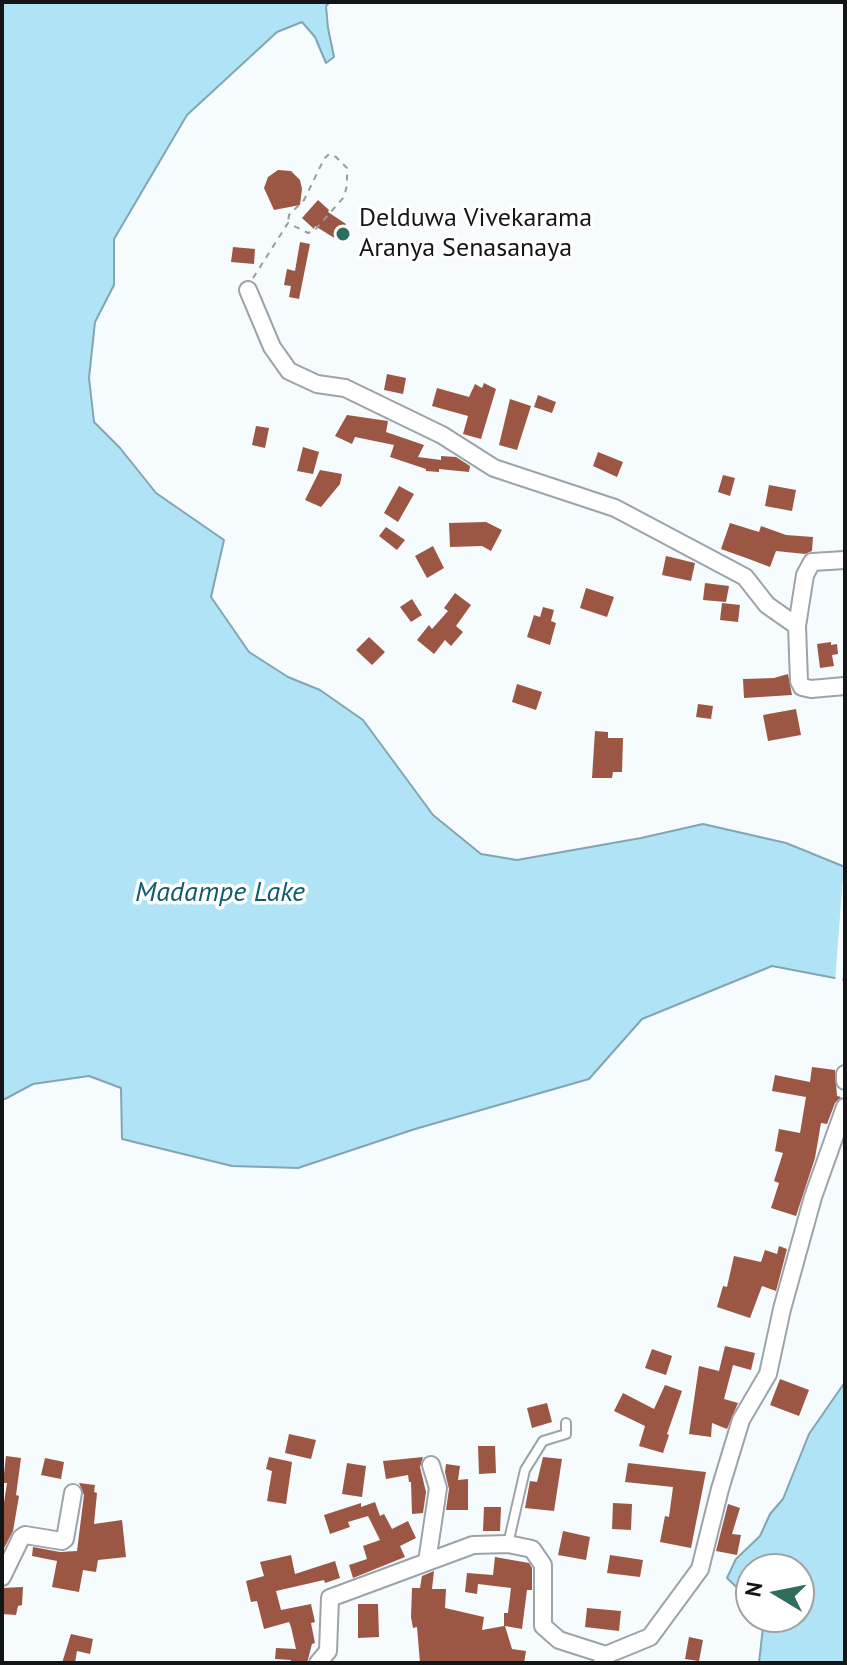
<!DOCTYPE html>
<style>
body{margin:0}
#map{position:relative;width:847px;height:1665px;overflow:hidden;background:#f6fbfe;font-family:"PT Sans",sans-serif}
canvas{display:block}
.frame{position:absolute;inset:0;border:4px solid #131517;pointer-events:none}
.north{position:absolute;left:735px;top:1553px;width:80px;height:80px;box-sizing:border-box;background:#fff;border:2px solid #a1a1a2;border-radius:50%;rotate:280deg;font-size:22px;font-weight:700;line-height:32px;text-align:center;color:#131517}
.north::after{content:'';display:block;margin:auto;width:28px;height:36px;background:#2d6e5e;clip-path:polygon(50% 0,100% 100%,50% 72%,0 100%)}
</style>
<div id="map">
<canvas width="847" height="1665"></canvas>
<div class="frame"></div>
<div class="north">N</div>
</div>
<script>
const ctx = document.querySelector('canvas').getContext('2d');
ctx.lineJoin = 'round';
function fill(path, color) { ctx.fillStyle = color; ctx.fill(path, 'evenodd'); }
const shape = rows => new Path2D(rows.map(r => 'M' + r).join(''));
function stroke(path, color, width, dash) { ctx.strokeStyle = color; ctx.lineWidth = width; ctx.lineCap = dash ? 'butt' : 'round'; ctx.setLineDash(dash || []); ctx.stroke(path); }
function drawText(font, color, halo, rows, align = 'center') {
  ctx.font = font + ' "PT Sans",sans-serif'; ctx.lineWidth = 7; ctx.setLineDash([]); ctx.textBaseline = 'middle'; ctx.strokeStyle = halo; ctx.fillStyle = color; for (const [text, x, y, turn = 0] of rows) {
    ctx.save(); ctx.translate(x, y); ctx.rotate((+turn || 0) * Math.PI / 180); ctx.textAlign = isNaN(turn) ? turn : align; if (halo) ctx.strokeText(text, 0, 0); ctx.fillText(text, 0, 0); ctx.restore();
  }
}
const water = shape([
 [2,2,330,2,326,6,328,28,334,57,326,63,315,37,302,22,277,32,187,115,114,239,114,285,95,322,89,378,94,422,120,448,156,493,224,540,211,597,249,652,288,677,320,690,363,720,433,815,481,854,517,860,641,838,703,824,786,843,845,867,845,980,772,966,642,1019,589,1079,415,1129,298,1168,232,1166,122,1139,121,1088,89,1076,33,1084,5,1099,2,1098,2,2],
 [845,1382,845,1663,759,1663,763,1627,759,1617,799,1617,799,1569,751,1569,751,1601,727,1578,736,1559,760,1536,770,1514,783,1499,809,1434,845,1382]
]);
fill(water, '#b1e3f6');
stroke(water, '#82a5b3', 2);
fill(shape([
 [844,863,845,946,842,984,835,982]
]), '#f6fbfe');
fill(shape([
 [278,170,291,171,300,180,302,189,300,205,274,210,264,188,268,177],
 [318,200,329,210,328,212,346,224,336,239,315,226,314,229,302,218],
 [300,242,310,244,299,299,289,297,291,286,284,285,287,269,295,271],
 [233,247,255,249,254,264,231,262],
 [387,374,406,378,403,394,384,390],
 [484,383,496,389,481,439,463,434,468,416,432,406,437,388,469,397,475,384,482,388],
 [538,395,556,402,552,413,534,407],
 [510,399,531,406,517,450,499,445],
 [347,415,388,421,386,432,424,445,418,457,441,460,441,456,456,457,470,466,469,472,439,469,439,472,426,471,426,469,390,457,394,445,355,437,352,444,335,436],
 [256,426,269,428,265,448,252,445],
 [303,447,319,452,313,474,297,471],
 [598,452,623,462,617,477,593,466],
 [320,470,342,474,340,484,321,507,305,500],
 [723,475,735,478,730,496,718,492],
 [769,485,796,490,792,511,765,506],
 [399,486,414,494,398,522,384,513],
 [486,522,502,530,491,551,482,546,450,547,449,523],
 [730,523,759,532,761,526,786,535,813,537,812,551,805,554,776,551,770,567,749,559,721,549],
 [386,527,405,540,397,550,379,536],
 [433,546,444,568,427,578,415,556],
 [666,556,695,563,691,581,662,575],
 [705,583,729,586,726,602,703,600],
 [586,588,614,597,607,617,580,608],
 [455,593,471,605,456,626,463,632,451,646,445,640,434,654,417,640,429,625,432,629,448,611,444,608],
 [412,599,422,615,411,622,400,607],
 [722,603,740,605,738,622,720,620],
 [543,607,554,610,551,621,556,623,550,645,527,637,534,615,540,617],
 [369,637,385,652,372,665,356,650],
 [831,642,831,645,837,644,838,654,832,655,834,666,820,668,817,644],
 [788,674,792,695,744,698,743,679,774,678],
 [517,684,542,692,536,710,512,702],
 [698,704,713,706,711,719,696,717],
 [796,709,801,735,768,741,763,715],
 [595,731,608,732,608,738,623,738,622,772,613,772,612,778,592,778],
 [812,1067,835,1070,837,1096,841,1097,835,1103,827,1124,821,1123,815,1158,796,1216,771,1208,779,1183,774,1181,783,1153,775,1151,779,1129,800,1133,806,1097,772,1091,775,1075,810,1082],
 [779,1246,787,1249,776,1291,762,1286,750,1318,717,1307,723,1286,727,1287,734,1256,761,1262,765,1250,777,1254],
 [725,1346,755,1353,751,1370,733,1365,724,1399,738,1403,727,1429,712,1423,711,1437,689,1434,699,1366,719,1371],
 [652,1349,672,1356,666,1375,645,1368],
 [780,1379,809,1390,799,1416,770,1405],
 [665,1385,682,1391,667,1434,669,1435,663,1453,639,1446,645,1426,614,1411,623,1393,654,1409],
 [547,1403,552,1422,532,1428,527,1408],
 [289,1434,316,1440,311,1459,285,1453],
 [478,1446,495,1446,496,1473,479,1474],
 [6,1456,21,1458,16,1495,19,1496,13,1531,2,1552,2,1516,7,1483,3,1483],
 [269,1457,292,1462,286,1504,267,1501,272,1471,266,1469],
 [423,1457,420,1467,426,1492,423,1513,412,1514,411,1482,409,1482,408,1475,386,1479,383,1461],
 [543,1457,562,1459,554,1511,525,1508,530,1481,537,1482],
 [45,1458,64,1462,61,1479,41,1475],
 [347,1463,366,1466,362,1497,342,1494],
 [628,1463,706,1472,691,1548,660,1542,665,1516,669,1517,673,1487,625,1482],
 [446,1464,460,1466,458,1480,468,1479,468,1510,446,1510,449,1489,445,1472],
 [79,1483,95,1485,94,1492,97,1493,94,1524,122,1520,126,1557,98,1560,96,1572,83,1570,79,1592,52,1587,57,1561,32,1556,33,1547,60,1552,77,1551,84,1495],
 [375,1502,380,1516,384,1514,392,1529,408,1521,416,1538,400,1546,405,1557,353,1578,349,1565,367,1559,363,1546,380,1540,368,1516,348,1522,350,1527,330,1534,324,1515,361,1503,361,1507],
 [613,1503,632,1504,631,1530,612,1529],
 [728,1504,740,1508,732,1534,741,1535,737,1555,716,1551],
 [484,1507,501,1507,500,1531,483,1531],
 [563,1531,590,1537,586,1560,558,1555],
 [291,1555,295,1574,335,1561,340,1578,325,1583,324,1580,276,1591,281,1610,311,1604,315,1622,311,1623,315,1643,312,1644,307,1663,290,1663,291,1660,275,1659,276,1648,296,1649,291,1627,289,1622,264,1629,257,1601,251,1602,246,1581,264,1576,260,1562],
 [610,1555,643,1560,640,1577,607,1573],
 [495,1557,529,1563,532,1568,532,1590,527,1590,522,1629,505,1626,512,1649,526,1651,524,1663,420,1663,417,1627,413,1628,411,1617,412,1588,420,1588,422,1576,434,1571,432,1589,446,1589,445,1608,484,1617,482,1630,504,1626,504,1613,508,1613,511,1588,478,1584,477,1594,465,1592,467,1573,493,1575],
 [23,1587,22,1605,18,1606,16,1615,2,1614,2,1588],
 [358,1604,378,1604,379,1637,358,1638],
 [587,1608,621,1611,619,1631,585,1627],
 [71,1634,93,1639,90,1654,77,1651,75,1663,62,1663],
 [689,1637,703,1640,699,1661,685,1659]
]), '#9c5644');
const service = shape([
 [508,1544,525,1470,543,1441,566,1434,566,1423]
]);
const minor = shape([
 [248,290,272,347,289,371,317,384,345,388,442,435,494,468,615,508,745,577,767,605,797,626,799,681,802,687,811,689,845,686],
 [797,626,805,575,812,562,845,560],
 [845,1074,845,1081],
 [427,1562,438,1488,431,1465],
 [2,1577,21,1538,25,1535,62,1541,65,1539,73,1493],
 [318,1663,328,1651,330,1598,473,1545,508,1544,532,1549,543,1565,543,1626,559,1640,606,1655],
 [602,1663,606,1655,650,1637,700,1569,720,1489,741,1420,768,1374,782,1309,813,1197,845,1107]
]);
stroke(service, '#9da3a9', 12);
stroke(minor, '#9da3a9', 20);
stroke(shape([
 [253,278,288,223,308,233,314,231,344,197,347,185,347,168,336,157,329,154,324,159,304,200,289,215,288,223]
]), '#989c9e', 2, [6, 6]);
stroke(service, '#fff', 8);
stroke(minor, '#fff', 16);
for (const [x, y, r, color] of [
 [343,234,8,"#2d6e5e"]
]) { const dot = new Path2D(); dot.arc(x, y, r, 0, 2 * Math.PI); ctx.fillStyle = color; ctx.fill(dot); stroke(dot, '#fff', 3); }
drawText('26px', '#131517', '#fff', [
 ["Delduwa Vivekarama",359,219],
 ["Aranya Senasanaya",359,249]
], 'left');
drawText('italic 28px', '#0f5b70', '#fff', [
 ["Madampe Lake",220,893]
]);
</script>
